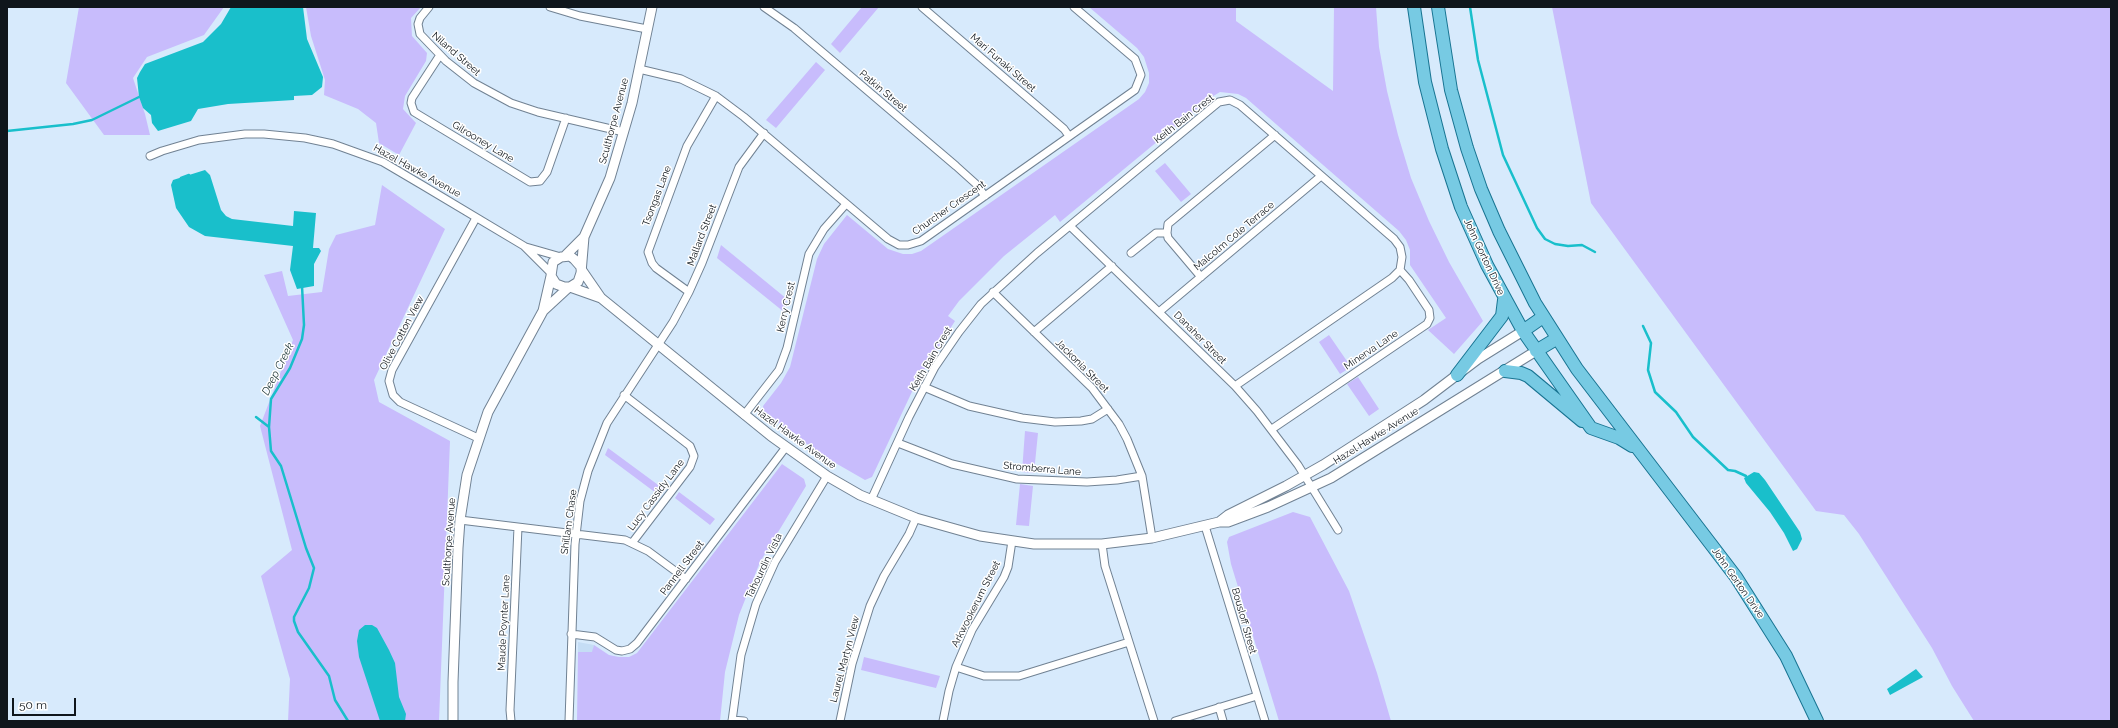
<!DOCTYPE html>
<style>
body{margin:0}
#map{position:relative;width:2118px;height:728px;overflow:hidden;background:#d7eafc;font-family:Raleway,sans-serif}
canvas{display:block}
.frame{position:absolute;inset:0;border:8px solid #0f161c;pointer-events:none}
.scale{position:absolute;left:12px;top:698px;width:64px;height:18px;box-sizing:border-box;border:2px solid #0f161c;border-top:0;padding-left:5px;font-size:12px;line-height:14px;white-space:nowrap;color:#0f161c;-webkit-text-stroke:3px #fff;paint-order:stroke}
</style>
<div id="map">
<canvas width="2118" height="728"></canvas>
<div class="frame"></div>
<div class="scale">50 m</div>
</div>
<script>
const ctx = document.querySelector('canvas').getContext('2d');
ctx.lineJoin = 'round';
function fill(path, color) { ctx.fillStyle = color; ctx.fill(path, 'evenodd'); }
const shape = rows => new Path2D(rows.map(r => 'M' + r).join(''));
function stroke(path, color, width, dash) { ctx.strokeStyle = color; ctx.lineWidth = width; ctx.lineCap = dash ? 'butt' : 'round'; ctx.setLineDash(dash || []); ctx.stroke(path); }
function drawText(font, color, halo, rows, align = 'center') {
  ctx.font = font + ' Raleway,sans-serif'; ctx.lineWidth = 3; ctx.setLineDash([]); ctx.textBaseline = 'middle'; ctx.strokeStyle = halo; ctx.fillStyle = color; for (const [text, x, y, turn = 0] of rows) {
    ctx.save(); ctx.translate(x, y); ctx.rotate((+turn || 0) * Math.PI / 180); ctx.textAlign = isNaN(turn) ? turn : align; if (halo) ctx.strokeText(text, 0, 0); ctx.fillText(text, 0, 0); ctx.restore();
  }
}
fill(shape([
 [578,642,594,645,593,652,578,652]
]), '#c5ddf5');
fill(shape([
 [79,7,224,7,204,35,147,57,133,78,145,114,150,135,104,135,66,83],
 [306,7,421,7,411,18,412,36,427,53,426,61,405,96,403,109,416,123,399,155,379,143,376,123,358,109,324,95,325,80,311,36],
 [862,7,879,7,840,53,831,44],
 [1089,7,1236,7,1236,21,1333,91,1334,7,1376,7,1379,47,1387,91,1398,135,1411,178,1429,221,1449,262,1483,321,1454,354,1428,330,1446,318,1410,265,1410,250,1406,240,1399,231,1246,98,1238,94,1220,92,1210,98,1060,222,1055,215,1004,256,959,301,948,316,955,321,917,381,872,477,865,480,832,461,801,440,764,411,763,406,781,383,790,367,817,259,824,244,847,215,888,249,903,254,912,254,921,251,1139,99,1145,92,1149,83,1149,73,1144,57,1137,48],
 [1552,7,2111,7,2111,721,1974,721,1952,686,1932,648,1859,534,1844,515,1816,511,1591,203],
 [816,62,825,70,776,128,766,120],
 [1165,163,1191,194,1181,202,1155,171],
 [382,185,445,229,374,380,379,402,450,441,439,721,288,721,290,679,261,576,292,550,260,426,293,340,264,275,282,271,288,296,322,292,329,249,336,235,375,225],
 [721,245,787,299,784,312,717,258],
 [1329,335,1351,367,1340,374,1319,342],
 [1358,377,1379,409,1369,416,1347,384],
 [1025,431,1038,433,1034,473,1022,472],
 [608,448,665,490,660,496,605,455],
 [782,464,804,479,806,486,760,562,739,615,725,672,720,721,577,721,578,652,592,652,594,645,609,655,619,657,629,657,637,653],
 [1020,484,1033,486,1029,526,1016,525],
 [679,492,715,519,710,525,675,498],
 [1293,512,1310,517,1349,591,1377,673,1391,721,1279,721,1231,564,1227,542,1229,537],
 [864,657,940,676,936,688,861,670]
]), '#c8bcfc');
fill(shape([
 [231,7,303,7,307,39,323,77,322,87,312,95,294,96,294,100,228,104,198,109,191,121,158,131,152,123,151,115,143,108,139,97,137,78,140,72,145,64,203,42,221,24],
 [205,170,210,175,221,210,226,216,232,219,293,226,294,211,316,213,313,248,319,248,321,251,314,264,314,286,297,289,290,270,293,246,205,236,189,227,176,208,171,185,173,180],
 [1754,472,1759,473,1765,480,1800,532,1802,539,1797,549,1793,551,1784,533,1770,512,1746,483,1744,478],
 [365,625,372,625,377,628,389,650,395,663,399,697,406,714,405,721,380,721,359,657,357,641,359,630],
 [1916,669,1923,677,1890,695,1887,689]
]), '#19bfcb');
stroke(shape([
 [1470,7,1478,60,1503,155,1537,228,1545,239,1555,244,1568,246,1582,245,1595,252],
 [7,131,73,124,92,120,139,97],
 [181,178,189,175,190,177],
 [302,286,304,325,302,339,290,368,271,399,269,427,271,451,281,466,306,548,314,568,309,588,294,617,294,621,298,632,329,676,335,700,348,721],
 [1643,326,1651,343,1648,370,1655,392,1676,412,1693,437,1728,470,1735,471,1746,476],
 [256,417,269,427]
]), '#19bfcb', 2.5);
const minor = shape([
 [429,7,420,18,418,24,420,34,446,61,474,83,511,103,538,112,624,132],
 [550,7,580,16,647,29],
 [764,7,794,28,956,166,976,184,985,196],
 [922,7,1064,129,1069,136],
 [440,55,412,98,411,103,414,112,530,182,540,181,547,172,566,118],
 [639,69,681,79,716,96,744,117,888,239,899,245,908,245,921,241,1135,90,1141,75,1135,59,1074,7],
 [150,156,162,151,199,140,245,134,264,134,305,138,333,144,383,162,422,185,524,246,550,272],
 [476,218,392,370,389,381,393,395,400,402,478,438],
 [1070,226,1235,386,1257,411,1298,465,1338,530],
 [526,247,561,257],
 [1131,253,1156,233,1167,233],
 [1201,277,1168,238,1167,233,1168,224,1275,135],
 [689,292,656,268,652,263,648,252,687,146,716,96],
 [993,292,1092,388,1119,424,1127,439,1142,476,1152,538],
 [1159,312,1321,176],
 [1034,332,1112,266],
 [924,387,969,406,1022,418,1055,422,1081,421,1092,419,1108,409],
 [624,395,690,446,694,456,690,467,632,543],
 [744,415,779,370,787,348,809,254,824,229,846,204],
 [1272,429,1427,324,1430,318,1429,310,1409,280,1400,270],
 [898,443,952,464,1017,479,1087,482,1117,480,1142,476],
 [871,500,909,417,935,367,959,332,981,304,1037,253,1214,106,1219,102,1230,100,1240,105,1394,239,1400,247,1402,257,1400,270,1392,278,1235,386],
 [460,520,625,540,648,551,686,579],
 [1205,526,1265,721],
 [1102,544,1105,566,1154,721],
 [571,634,595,637,616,650,622,651,630,649,637,643,786,447],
 [956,667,984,676,1019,676,1129,642],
 [1219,707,1223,721],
 [732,720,744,721],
 [511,721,510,710,518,527],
 [569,721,575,544,580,501,588,471,607,423,673,322,689,292,702,263,739,167,764,133],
 [732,721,741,655,756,604,775,562,827,476],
 [840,721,852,664,870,606,884,576,909,534,916,518],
 [943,721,949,691,956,667,972,630,1004,577,1008,567,1012,541],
 [1175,721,1257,696]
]);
const tertiary = shape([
 [565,256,584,237,610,178,632,103,652,7],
 [581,267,574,259,570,256,561,257,553,262,551,276,556,284,564,287,570,287,578,282,581,273,584,237],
 [581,269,601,298,771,436,827,476,860,495,916,518,980,536,1034,544,1102,544,1152,538,1219,522,1228,522,1268,507,1331,478,1536,351],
 [570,287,601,298],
 [543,311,569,287],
 [1219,522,1228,515,1286,486,1323,465,1424,400,1478,359,1523,331],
 [453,721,453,682,458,548,460,520,467,475,488,412,543,311,551,276]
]);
const primary = shape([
 [1414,7,1425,82,1442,149,1461,207,1487,265,1523,331,1591,428,1619,438,1632,446],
 [1438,7,1451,90,1467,148,1481,189,1499,231,1535,303,1577,369,1736,577,1786,656,1817,721],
 [1523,331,1543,317],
 [1536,351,1556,339],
 [1505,371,1521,373,1528,376,1582,421],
 [1457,375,1502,316,1504,300]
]);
stroke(minor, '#718293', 9);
stroke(tertiary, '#718293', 11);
stroke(primary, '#187492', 14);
stroke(minor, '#fff', 7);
stroke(tertiary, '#fff', 9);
stroke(primary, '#77cae3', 12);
drawText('10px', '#0f161c', '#fff', [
 ["Niland Street",456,54,41],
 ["Mari Funaki Street",1003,63,41],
 ["Patkin Street",883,91,40],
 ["Keith Bain Crest",1184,119,-38],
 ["Sculthorpe Avenue",614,121,-75],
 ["Gilrooney Lane",483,142,31],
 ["Hazel Hawke Avenue",417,171,29],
 ["Tsongas Lane",657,196,-69],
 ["Churcher Crescent",949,208,-35],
 ["Mallard Street",702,235,-69],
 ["Malcolm Cole Terrace",1234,236,-40],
 ["John Gorton Drive",1484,257,65],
 ["Kerry Crest",786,307,-77],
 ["Olive Cotton View",402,333,-62],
 ["Danaher Street",1200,338,45],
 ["Minerva Lane",1371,350,-34],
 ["Keith Bain Crest",931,359,-59],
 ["Jackonia Street",1082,366,45],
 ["Hazel Hawke Avenue",1376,436,-32],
 ["Hazel Hawke Avenue",795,438,36],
 ["Stromberra Lane",1042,469,5],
 ["Lucy Cassidy Lane",656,495,-53],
 ["Shillam Chase",569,522,-82],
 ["Sculthorpe Avenue",449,542,-86],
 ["Tahourdin Vista",764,566,-64],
 ["Pannell Street",682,568,-53],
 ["John Gorton Drive",1738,583,55],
 ["Arkwookerum Street",976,604,-63],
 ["Bousloff Street",1244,621,74],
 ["Maude Poynter Lane",504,623,-87],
 ["Laurel Martyn View",845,659,-75]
]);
drawText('italic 11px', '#243c3e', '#fff', [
 ["Deep Creek",278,369,-63]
]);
</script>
